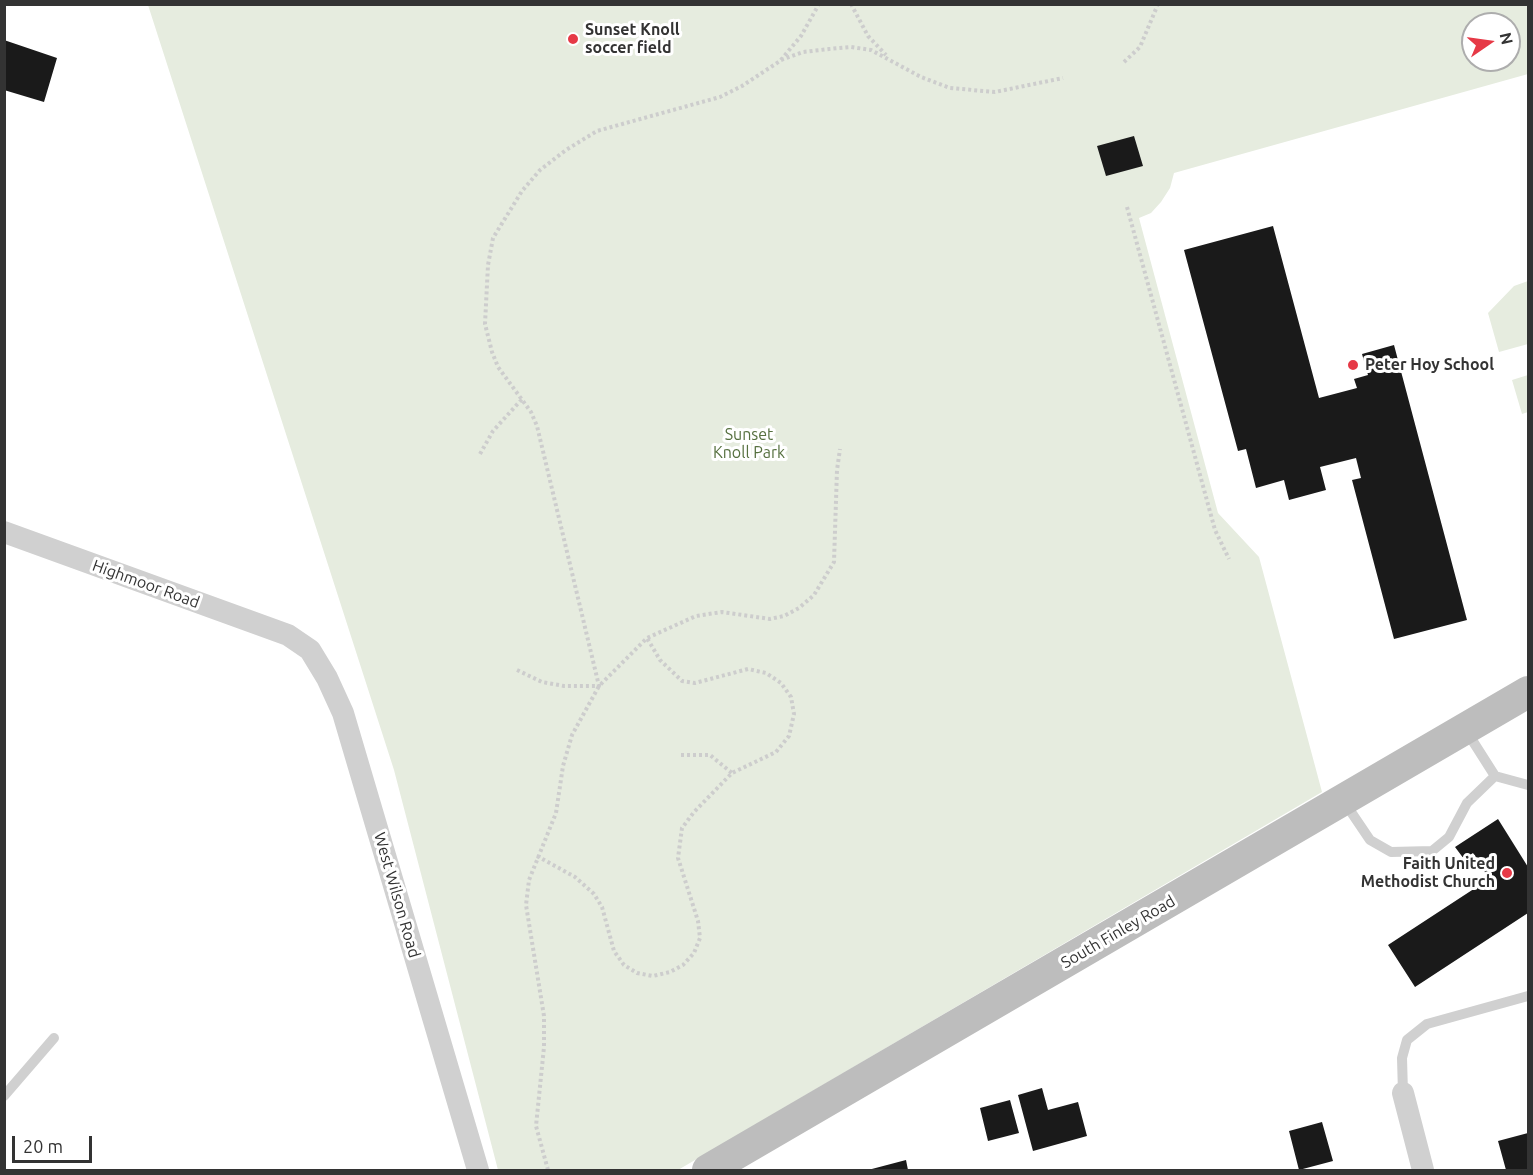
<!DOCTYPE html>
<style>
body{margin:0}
#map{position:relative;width:1533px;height:1175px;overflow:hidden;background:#fff;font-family:Ubuntu,sans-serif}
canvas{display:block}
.frame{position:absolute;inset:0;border:6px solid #333;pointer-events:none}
.north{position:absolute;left:1461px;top:12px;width:60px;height:60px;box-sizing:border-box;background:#fff;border:2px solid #adadad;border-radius:50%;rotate:77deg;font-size:16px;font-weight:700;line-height:24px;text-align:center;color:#333}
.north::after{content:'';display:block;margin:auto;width:21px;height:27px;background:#e63946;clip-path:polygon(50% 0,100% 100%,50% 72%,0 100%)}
.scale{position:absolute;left:12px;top:1136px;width:80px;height:27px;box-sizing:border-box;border:3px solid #333;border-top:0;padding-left:8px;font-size:18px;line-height:21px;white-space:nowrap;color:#333;-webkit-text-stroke:4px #fff;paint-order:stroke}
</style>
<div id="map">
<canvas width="1533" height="1175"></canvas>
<div class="frame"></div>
<div class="north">N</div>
<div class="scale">20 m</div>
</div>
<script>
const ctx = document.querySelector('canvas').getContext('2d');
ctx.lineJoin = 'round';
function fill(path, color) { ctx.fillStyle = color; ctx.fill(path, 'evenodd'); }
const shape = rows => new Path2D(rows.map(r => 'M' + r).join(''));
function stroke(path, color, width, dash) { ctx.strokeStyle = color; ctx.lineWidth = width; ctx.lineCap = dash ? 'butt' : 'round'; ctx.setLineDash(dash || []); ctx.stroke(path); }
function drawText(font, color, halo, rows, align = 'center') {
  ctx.font = font + ' Ubuntu,sans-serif'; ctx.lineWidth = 6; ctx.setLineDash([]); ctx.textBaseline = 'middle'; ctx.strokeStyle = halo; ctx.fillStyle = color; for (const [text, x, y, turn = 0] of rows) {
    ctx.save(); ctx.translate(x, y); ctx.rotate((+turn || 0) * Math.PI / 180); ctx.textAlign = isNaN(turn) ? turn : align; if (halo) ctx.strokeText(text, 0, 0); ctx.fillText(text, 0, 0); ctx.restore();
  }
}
fill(shape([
 [148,5,1528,5,1528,74,1174,173,1170,188,1161,202,1151,213,1139,218,1218,513,1259,557,1322,792,678,1170,498,1170,394,770],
 [1473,24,1509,24,1509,60,1473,60],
 [1528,281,1528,344,1499,352,1488,313,1514,286],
 [1528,375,1528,412,1522,414,1512,380]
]), '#e6ecdf');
fill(shape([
 [4,40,57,58,44,102,4,90],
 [1134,136,1143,166,1106,176,1097,146],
 [1273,226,1319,398,1357,388,1354,379,1368,375,1362,354,1394,345,1467,620,1394,639,1352,480,1361,478,1356,458,1320,467,1326,490,1289,500,1284,480,1256,488,1246,449,1238,451,1184,250],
 [1498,819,1528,867,1528,913,1415,987,1388,945,1489,879,1473,853,1464,859,1455,847],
 [1042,1088,1048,1110,1078,1102,1087,1136,1033,1151,1018,1095],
 [1010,1100,1019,1133,988,1141,980,1108],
 [1322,1122,1333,1161,1299,1170,1289,1131],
 [1528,1133,1528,1170,1506,1170,1498,1141],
 [906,1160,908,1170,868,1170]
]), '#1a1a1a');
stroke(shape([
 [851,4,868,36,886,55],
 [781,60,803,52,829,49,851,47,871,50,921,77,950,88,995,92,1063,78],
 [1124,62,1140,47,1158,4],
 [1127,207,1215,530,1229,559],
 [480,454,493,431,522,399],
 [517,670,542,682,564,686,599,686,537,426,531,412,498,367,492,352,485,324,488,265,493,238,522,191,540,170,566,150,597,131,720,97,742,86,780,61,801,36,819,4],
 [681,755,710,755,732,773],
 [537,856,575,877,594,894,602,907,614,951,624,965,637,973,653,976,670,972,683,965,694,953,700,938,698,921,678,858,682,828,694,812,732,773,776,752,789,736,794,714,791,697,781,683,766,673,748,669,695,683,682,681,660,660,647,638],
 [548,1170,536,1126,544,1047,544,1016,526,905,529,880,556,813,563,766,572,735,599,686,647,638,696,616,722,612,770,619,784,616,799,608,814,595,834,562,837,470,840,449]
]), '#cdcdcd', 4, [3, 3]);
stroke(shape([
 [1467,732,1495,776,1528,785],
 [1345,803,1370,840,1391,852,1432,851,1449,837,1467,803,1495,776],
 [1403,1093,1402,1058,1407,1040,1427,1024,1528,996],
 [4,1096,54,1038]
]), '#d0d0d0', 10);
stroke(shape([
 [4,532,288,635,310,650,327,678,343,713,478,1170],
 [1403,1093,1423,1170]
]), '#d0d0d0', 22);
stroke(shape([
 [708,1170,1528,692]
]), '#bdbdbd', 32);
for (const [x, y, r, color] of [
 [573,39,6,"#e63946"],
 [1353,365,6,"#e63946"],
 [1507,873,6,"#e63946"]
]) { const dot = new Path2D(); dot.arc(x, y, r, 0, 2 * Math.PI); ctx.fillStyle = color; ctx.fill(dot); stroke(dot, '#fff', 2); }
drawText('bold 16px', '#333', '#fff', [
 ["Sunset Knoll",585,30],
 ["soccer field",585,48],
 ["Peter Hoy School",1365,365],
 ["Faith United",1495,864,"right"],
 ["Methodist Church",1495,882,"right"]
], 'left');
drawText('16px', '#56703f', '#fff', [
 ["Sunset",749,435],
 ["Knoll Park",749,453]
]);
drawText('16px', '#333', '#fff', [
 ["Highmoor Road",146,584,20],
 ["West Wilson Road",397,895,74],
 ["South Finley Road",1118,932,-30]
]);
</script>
